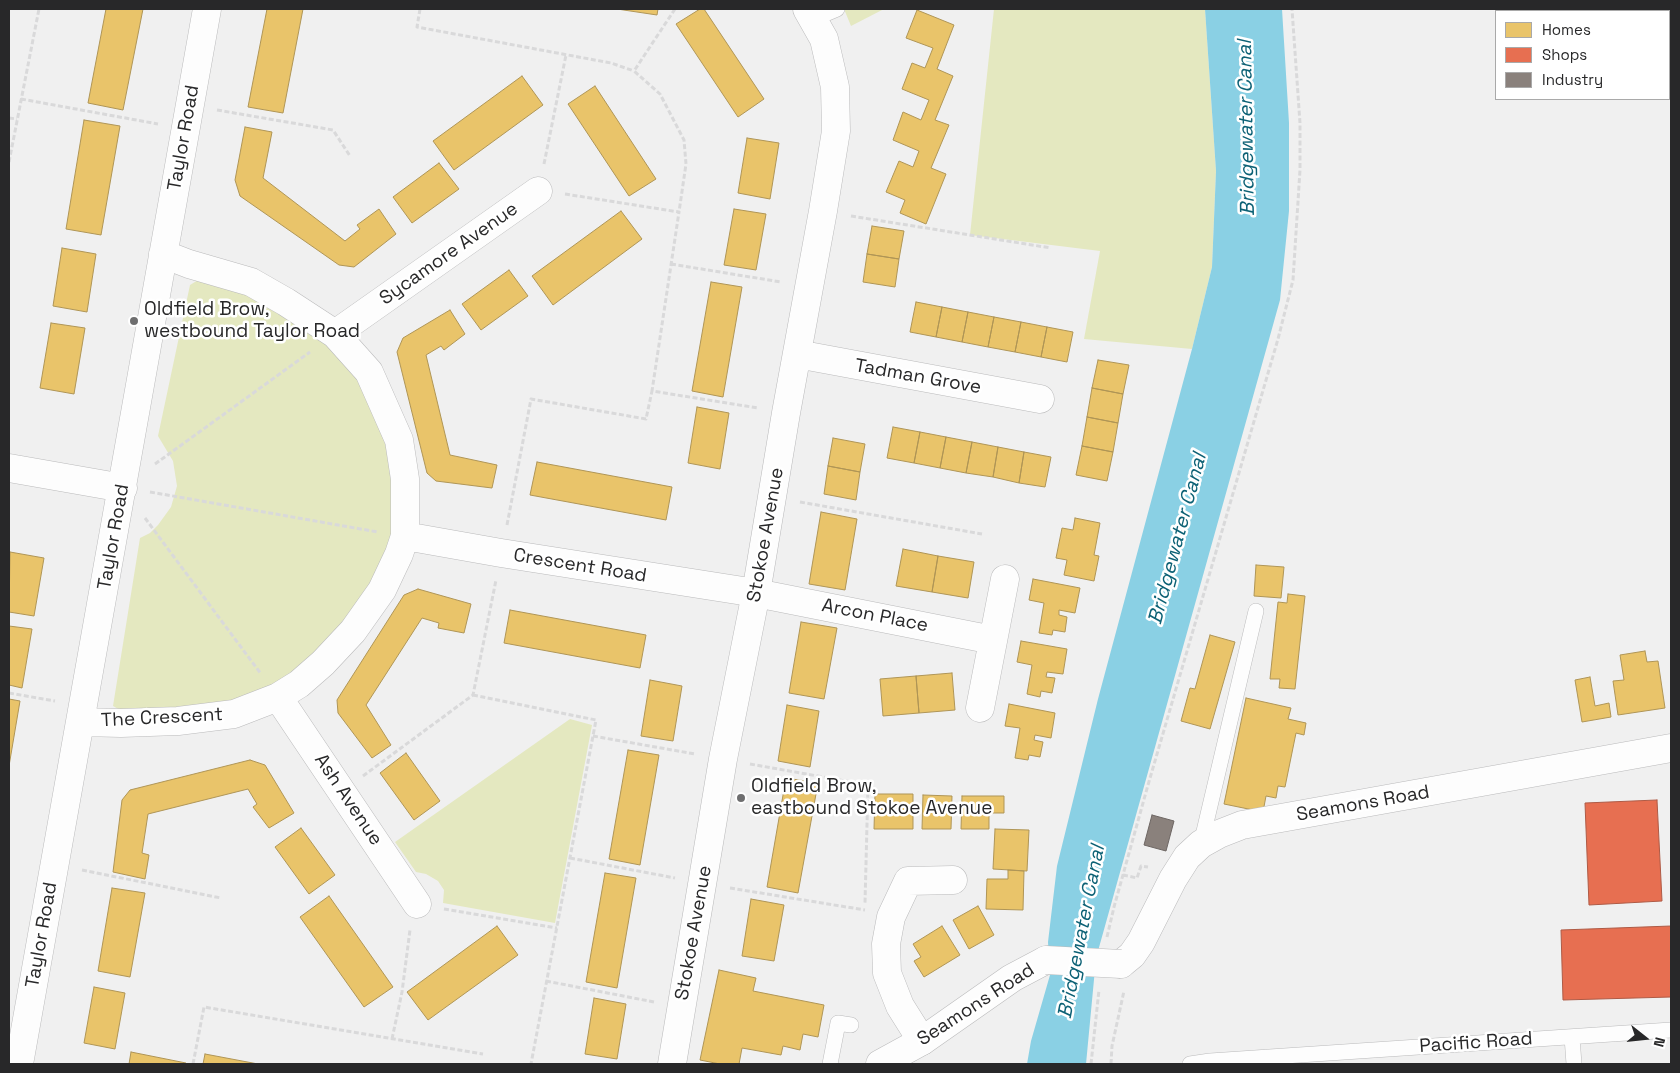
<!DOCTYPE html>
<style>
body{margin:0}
#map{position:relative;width:1680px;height:1073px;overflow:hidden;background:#f0f0f0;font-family:"Space Grotesk",sans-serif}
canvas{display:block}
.frame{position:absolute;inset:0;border:10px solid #282829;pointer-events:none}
.legend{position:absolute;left:1495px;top:10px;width:175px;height:90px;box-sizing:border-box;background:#fff;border:1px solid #a9a9a9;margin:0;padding:6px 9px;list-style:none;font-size:15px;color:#282829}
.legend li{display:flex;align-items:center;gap:10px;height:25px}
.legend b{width:25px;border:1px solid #a9a9a9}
.north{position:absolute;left:1620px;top:1013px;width:50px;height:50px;-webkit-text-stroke:4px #fff;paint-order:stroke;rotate:106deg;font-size:14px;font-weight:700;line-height:20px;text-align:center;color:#282829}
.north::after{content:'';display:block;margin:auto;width:18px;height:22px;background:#282829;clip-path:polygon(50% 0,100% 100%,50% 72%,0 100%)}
</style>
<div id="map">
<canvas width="1680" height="1073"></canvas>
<div class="frame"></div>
<ul class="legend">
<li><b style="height:14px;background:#e9c46a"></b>Homes</li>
<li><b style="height:14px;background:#e76f51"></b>Shops</li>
<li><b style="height:14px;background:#8a817c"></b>Industry</li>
</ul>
<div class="north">N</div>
</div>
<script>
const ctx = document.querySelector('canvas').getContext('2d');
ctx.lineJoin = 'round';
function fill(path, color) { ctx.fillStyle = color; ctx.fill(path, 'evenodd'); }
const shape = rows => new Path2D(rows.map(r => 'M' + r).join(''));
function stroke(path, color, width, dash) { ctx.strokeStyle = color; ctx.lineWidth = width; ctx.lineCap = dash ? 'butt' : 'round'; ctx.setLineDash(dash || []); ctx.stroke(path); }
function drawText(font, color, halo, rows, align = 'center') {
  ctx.font = font + ' "Space Grotesk",sans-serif'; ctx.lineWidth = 5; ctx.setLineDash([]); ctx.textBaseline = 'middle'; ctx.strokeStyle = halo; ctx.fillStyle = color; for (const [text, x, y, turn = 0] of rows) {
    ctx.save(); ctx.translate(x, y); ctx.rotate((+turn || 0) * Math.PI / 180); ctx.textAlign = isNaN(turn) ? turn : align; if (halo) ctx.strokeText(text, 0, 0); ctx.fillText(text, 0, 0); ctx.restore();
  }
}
fill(shape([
 [844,9,884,9,851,26],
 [991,9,1205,9,1216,171,1212,267,1192,349,1084,339,1100,251,970,235,994,9],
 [203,277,250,286,336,339,383,408,404,531,320,660,235,710,120,710,113,706,140,538,150,533,158,525,171,507,177,486,173,461,158,436,190,285],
 [570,719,592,725,555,923,443,903,444,890,438,881,426,874,416,872,395,842]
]), '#e4e8c0');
fill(shape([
 [1205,9,1282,9,1289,123,1289,211,1280,300,1098,951,1095,969,1086,1064,1027,1064,1031,1041,1050,975,1048,942,1057,866,1098,699,1192,349,1212,267,1216,171]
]), '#8ad0e4');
const homes = shape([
 [106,9,143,9,123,110,88,103,106,9],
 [267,9,303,9,283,113,248,107,267,9],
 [617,9,658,9,657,15,617,9],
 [700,9,704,9,764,99,738,117,676,24,700,9],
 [917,10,954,25,937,69,953,76,935,120,949,125,931,168,946,174,926,224,900,213,905,200,886,192,899,161,913,167,919,151,893,140,903,112,921,120,929,100,902,89,912,63,925,68,933,48,906,38,917,10],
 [522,76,543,105,454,170,433,141,522,76],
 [595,86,656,179,629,196,568,104,595,86],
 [84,120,120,126,101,235,66,229,84,120],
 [245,127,272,132,263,178,345,241,360,229,357,225,379,209,396,234,354,267,339,265,240,196,235,180,245,127],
 [747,138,779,143,770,199,738,193,747,138],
 [439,163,459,189,412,223,393,197,439,163],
 [734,209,766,214,756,270,724,265,734,209],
 [621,211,642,239,553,305,532,276,621,211],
 [872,226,904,231,899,259,867,254,872,226],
 [62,248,96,254,87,312,53,306,62,248],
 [867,254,899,259,895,287,863,282,867,254],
 [509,270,528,296,481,330,462,304,509,270],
 [711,282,742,287,723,397,692,391,711,282],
 [916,302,942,307,936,337,910,332,916,302],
 [942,307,968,312,962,342,936,337,942,307],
 [450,310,465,334,444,350,441,346,426,355,450,455,497,465,492,488,436,481,427,473,397,352,403,338,450,310],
 [968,312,994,317,988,347,962,342,968,312],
 [994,317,1021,322,1015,352,988,347,994,317],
 [1021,322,1047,327,1041,357,1015,352,1021,322],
 [51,323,85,328,74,394,40,388,51,323],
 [1047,327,1073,332,1067,362,1041,357,1047,327],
 [1098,360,1129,365,1123,394,1092,388,1098,360],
 [1092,388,1123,394,1118,423,1087,417,1092,388],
 [697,407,729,413,720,469,688,463,697,407],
 [1087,417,1118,423,1113,452,1082,446,1087,417],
 [893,427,920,432,914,463,887,458,893,427],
 [920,432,946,437,940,468,914,463,920,432],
 [946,437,972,442,966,473,940,468,946,437],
 [833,438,865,444,860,472,828,466,833,438],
 [972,442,998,447,993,477,966,473,972,442],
 [1082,446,1113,452,1107,481,1076,475,1082,446],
 [998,447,1024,452,1019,483,993,477,998,447],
 [1024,452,1051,457,1045,487,1019,483,1024,452],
 [537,462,672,487,666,520,530,495,537,462],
 [828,466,860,472,856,500,824,494,828,466],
 [821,512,857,519,845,590,809,584,821,512],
 [1075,518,1100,523,1094,555,1099,556,1094,581,1064,575,1067,560,1056,558,1062,528,1073,530,1075,518],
 [903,549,938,556,932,592,896,586,903,549],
 [10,552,44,558,34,616,9,612,10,552],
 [938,556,974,562,968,598,932,592,938,556],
 [1256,565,1284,567,1281,598,1254,596,1256,565],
 [1033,579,1080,588,1075,613,1059,610,1059,615,1067,617,1065,632,1053,630,1052,635,1039,633,1044,603,1029,600,1033,579],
 [418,589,471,604,464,633,438,628,439,623,422,618,366,705,391,745,372,758,338,713,337,700,404,595,418,589],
 [1288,594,1305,596,1295,689,1279,688,1280,679,1270,679,1278,602,1287,603,1288,594],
 [510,610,646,635,640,668,504,643,510,610],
 [801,622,837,628,824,699,789,693,801,622],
 [9,626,32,629,22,688,9,685,9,626],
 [1210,635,1235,642,1210,729,1181,721,1190,688,1195,689,1210,635],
 [1021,641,1067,649,1063,674,1047,672,1046,677,1055,678,1052,693,1041,691,1040,697,1027,694,1032,665,1017,662,1021,641],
 [1645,651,1647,662,1658,661,1665,708,1618,715,1613,681,1624,680,1620,655,1645,651],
 [952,673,955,710,919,713,916,676,952,673],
 [916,676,919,713,883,716,880,679,916,676],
 [1590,677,1595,706,1609,703,1611,717,1582,722,1575,680,1590,677],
 [650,680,682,686,673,741,641,736,650,680],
 [1246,698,1291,708,1288,719,1306,723,1304,735,1296,733,1285,787,1278,786,1276,798,1266,796,1263,812,1224,804,1246,698],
 [9,699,20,701,9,766,9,699],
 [1009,704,1055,713,1051,738,1035,735,1034,740,1043,742,1040,757,1029,755,1028,760,1015,758,1020,728,1005,726,1009,704],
 [787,705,819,711,810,767,778,761,787,705],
 [628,750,659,755,640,865,609,859,628,750],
 [406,753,440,801,414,820,380,773,406,753],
 [250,760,265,765,294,813,269,828,253,807,257,804,248,789,148,814,142,853,149,855,145,879,113,872,122,800,130,790,250,760],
 [786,778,818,783,798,893,767,887,786,778],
 [875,794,913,794,913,829,874,829,875,794],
 [923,795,952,796,951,829,922,829,923,795],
 [962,796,1004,796,1004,813,989,813,989,829,961,829,962,796],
 [301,828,335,875,309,894,275,847,301,828],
 [995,829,1029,830,1027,871,993,869,995,829],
 [1008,870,1024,871,1023,910,986,909,987,879,1008,879,1008,870],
 [605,873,636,878,617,988,586,982,605,873],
 [112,888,145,893,130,977,98,971,112,888],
 [329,896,393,987,364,1007,300,917,329,896],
 [751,899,784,905,774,961,742,956,751,899],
 [978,906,994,935,969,949,953,920,978,906],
 [497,926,518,955,428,1020,407,992,497,926],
 [942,926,960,955,924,977,914,961,921,957,913,944,942,926],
 [719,970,756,978,753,991,824,1005,818,1037,803,1034,800,1050,783,1046,781,1055,742,1048,739,1064,720,1064,700,1060,719,970],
 [94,987,125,993,115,1049,84,1043,94,987],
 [594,998,626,1004,617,1059,585,1054,594,998],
 [131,1052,186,1063,186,1064,129,1064,131,1052],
 [205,1054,258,1064,203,1064,205,1054]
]);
fill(homes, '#e9c46a');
stroke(homes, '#af9556', 1);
const shops = shape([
 [1657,800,1662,901,1589,905,1585,803,1657,800],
 [1671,926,1671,997,1563,1000,1561,930,1671,926]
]);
fill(shops, '#e76f51');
stroke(shops, '#ae5a45', 1);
const industry = shape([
 [1152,815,1174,821,1166,851,1144,845,1152,815]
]);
fill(industry, '#8a817c');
stroke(industry, '#6d6663', 1);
const service = shape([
 [813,19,837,9],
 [1201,844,1256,611],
 [1572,1037,1574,1064],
 [830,1064,838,1023,851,1025],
 [1190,1064,1210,1061,1671,1030]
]);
const minor = shape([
 [335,334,538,191],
 [797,354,1040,399],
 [9,468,123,488],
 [405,536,501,553,756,593,993,640],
 [278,697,417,904],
 [980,708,1005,579],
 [81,722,121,723,178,721,234,714,278,697,299,684,323,663,353,631,382,590,399,554,405,536,405,479,399,440,369,372,335,334,286,302,251,282,189,264,163,254],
 [922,1041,900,1006,887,973,886,944,891,917,908,881,953,880],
 [19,1064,207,9],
 [672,1064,723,759,756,593,786,413,823,211,836,131,835,87,824,39,807,9]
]);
const tertiary = shape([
 [1121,964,1132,955,1141,942,1173,879,1187,857,1201,844,1219,834,1242,825,1671,748],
 [880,1064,922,1041,1012,978,1046,960]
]);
stroke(service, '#bababb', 16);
stroke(minor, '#bababb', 29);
stroke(tertiary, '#bababb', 29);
stroke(shape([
 [420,9,417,27,611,63,634,71],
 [675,9,634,71,660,94,684,140,686,164,679,212],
 [21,99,158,124],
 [217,110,333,130,350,156],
 [9,118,17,119],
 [9,162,39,9],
 [544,164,566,55],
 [565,194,679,212,652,391,758,408],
 [851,216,1051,248],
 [671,264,781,282],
 [155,464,310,352],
 [150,492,378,532],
 [800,502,982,534],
 [145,518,261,674],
 [507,525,531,399,646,419,652,391],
 [9,693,55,701],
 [473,695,596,720,531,1064],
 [593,736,695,754],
 [750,764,868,785,865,903],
 [363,776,473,695,496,580],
 [570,858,675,878],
 [82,870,221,898],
 [1123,875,1137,878,1141,866,1148,867],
 [730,888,865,910],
 [444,909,557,928],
 [1107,937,1114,907,1148,785,1278,339,1293,280,1300,170,1300,123,1292,9],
 [546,981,654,1002],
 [392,1039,402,992,410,930],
 [193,1064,204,1007,483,1054],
 [1091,1064,1099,990],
 [1111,1064,1112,1046,1124,991]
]), '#d9d9da', 3, [5, 2.5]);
stroke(service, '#fdfdfd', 15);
stroke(minor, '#fdfdfd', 28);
stroke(tertiary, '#fdfdfd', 28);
const tertiaryBridge = shape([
 [1046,960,1121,964]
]);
stroke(tertiaryBridge, '#bababb', 29, []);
stroke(tertiaryBridge, '#fdfdfd', 28);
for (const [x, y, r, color] of [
 [134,321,5,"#6e6e6f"],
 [741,798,5,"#6e6e6f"]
]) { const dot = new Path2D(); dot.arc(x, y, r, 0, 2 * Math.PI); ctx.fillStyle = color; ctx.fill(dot); stroke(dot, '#fff', 2); }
drawText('19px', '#282829', '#fff', [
 ["Taylor Road",184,138,-80],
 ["Sycamore Avenue",449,254,-35],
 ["Tadman Grove",918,377,10],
 ["Stokoe Avenue",766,535,-80],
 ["Taylor Road",114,537,-80],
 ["Crescent Road",580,566,9],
 ["Arcon Place",875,616,11],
 ["The Crescent",162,718,-3],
 ["Ash Avenue",348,800,56],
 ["Seamons Road",1363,804,-10],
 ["Stokoe Avenue",694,933,-80],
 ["Taylor Road",42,935,-80],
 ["Seamons Road",976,1005,-33],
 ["Pacific Road",1476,1043,-4]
]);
drawText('19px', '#282829', '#fff', [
 ["Oldfield Brow,",144,310],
 ["westbound Taylor Road",144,332],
 ["Oldfield Brow,",751,787],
 ["eastbound Stokoe Avenue",751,809]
], 'left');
drawText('italic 20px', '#0c6175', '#fff', [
 ["Bridgewater Canal",1247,128,-91],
 ["Bridgewater Canal",1178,539,-75],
 ["Bridgewater Canal",1082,932,-79]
]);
</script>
